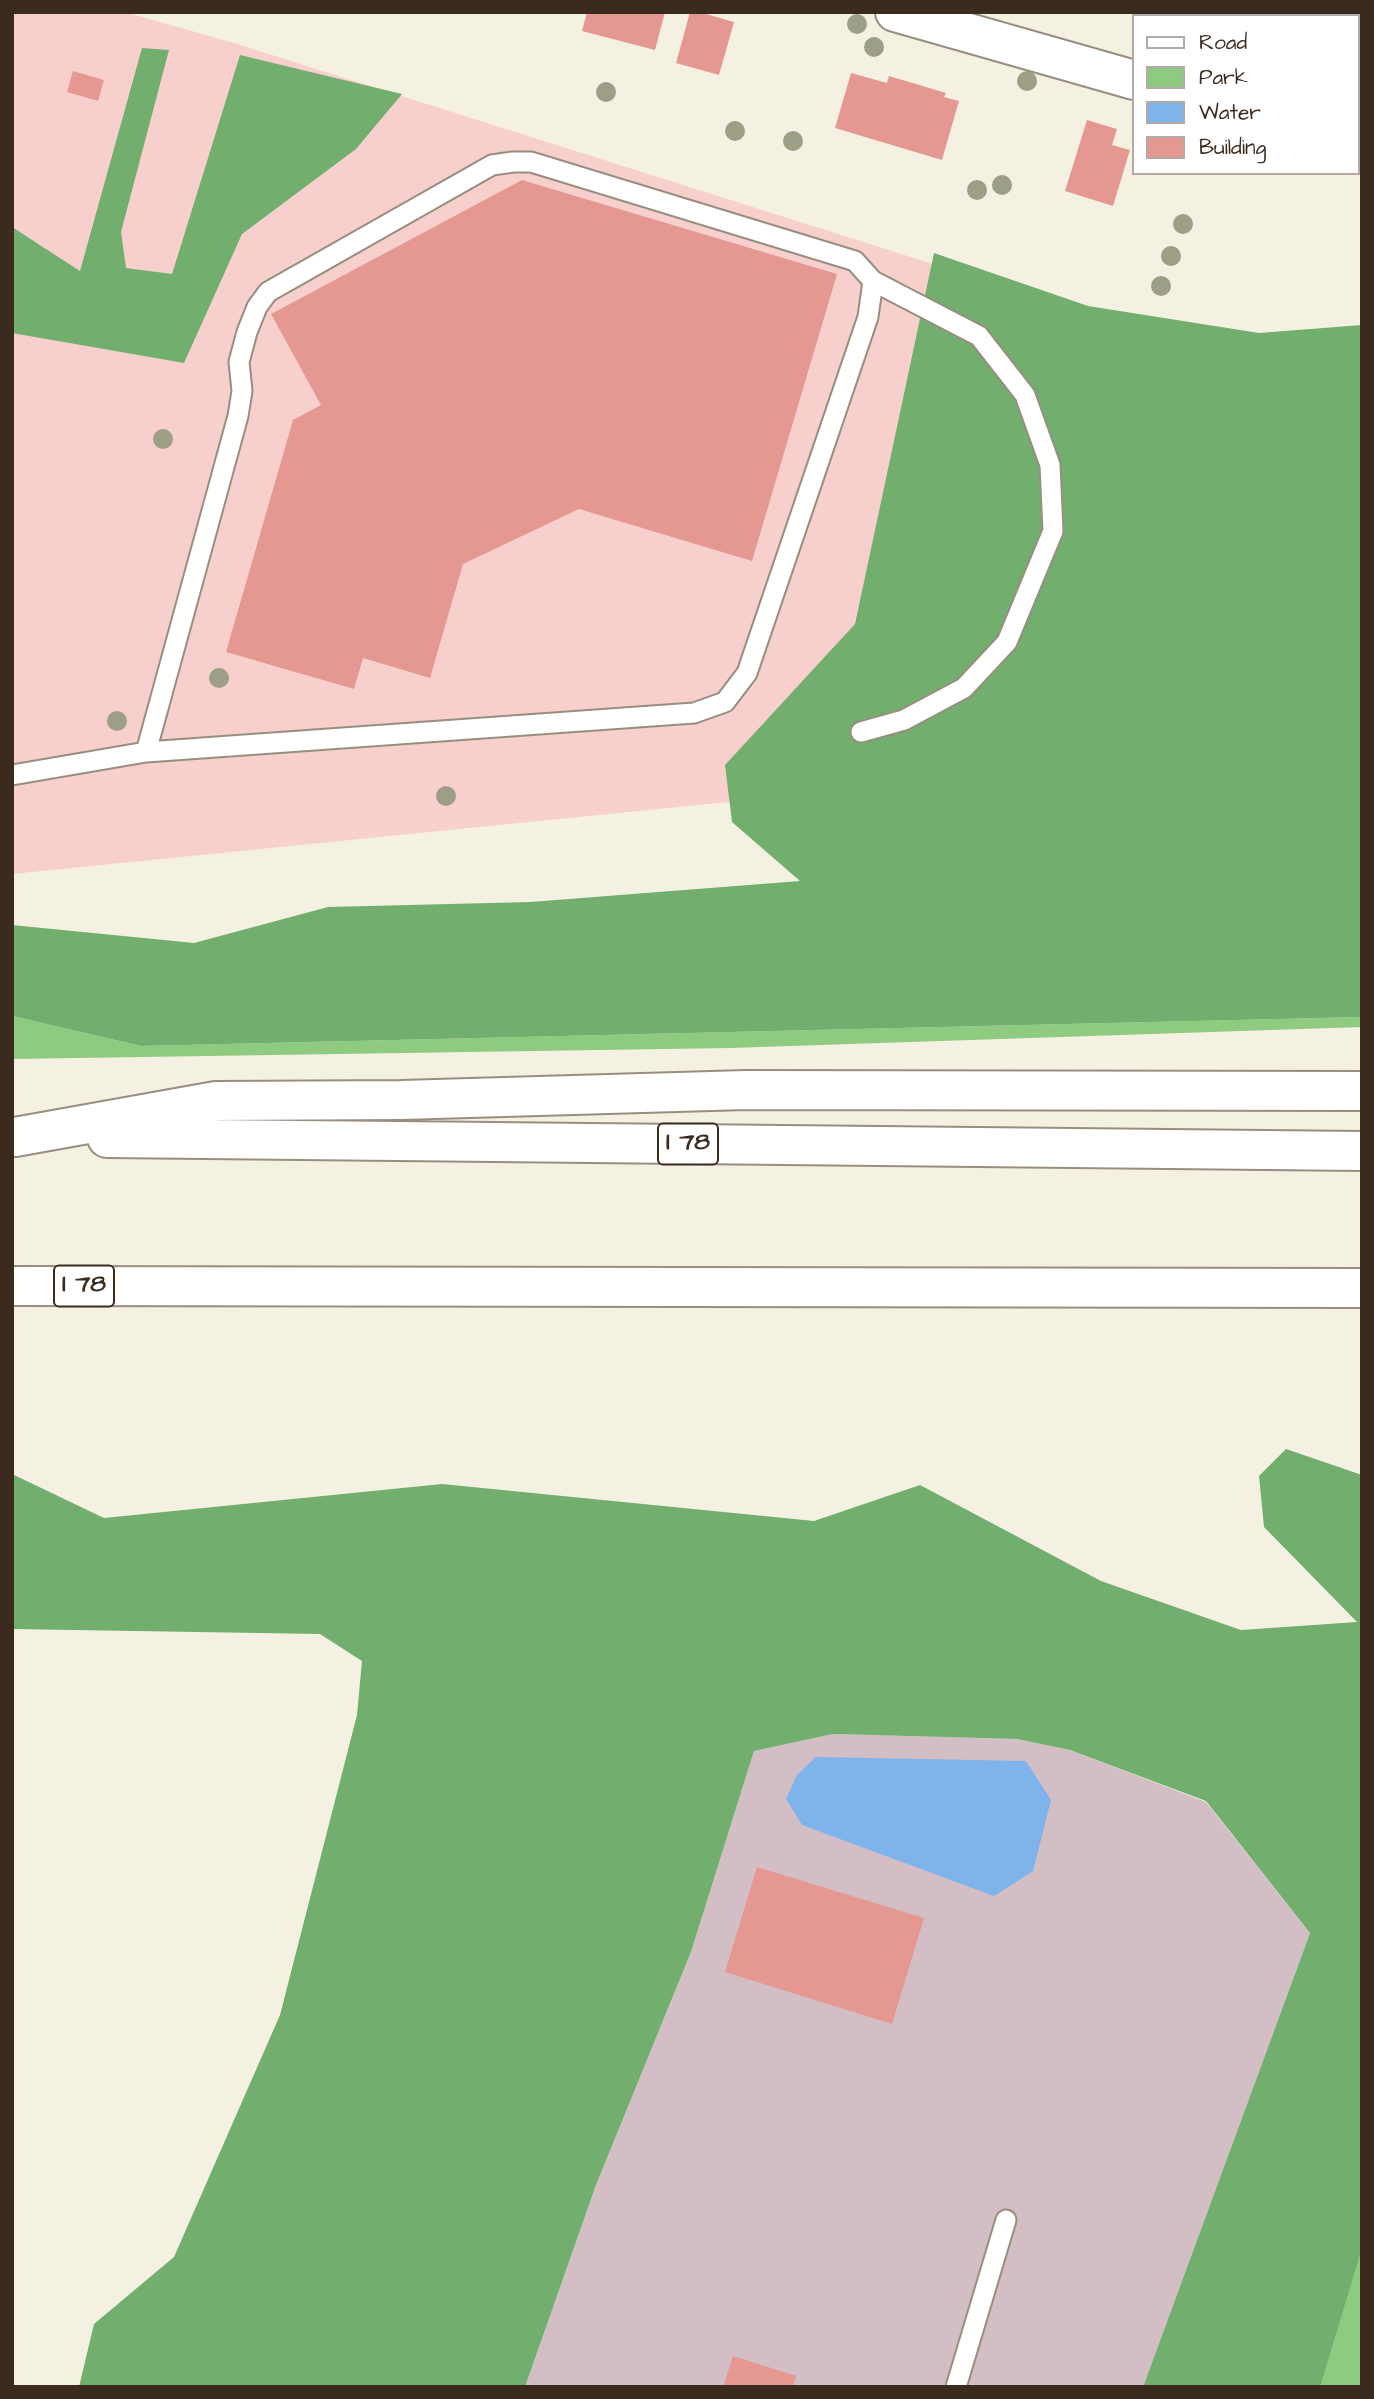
<!DOCTYPE html>
<style>
body{margin:0}
#map{position:relative;width:1374px;height:2399px;overflow:hidden;background:#f5f1e2;font-family:"Architects Daughter",sans-serif}
canvas{display:block}
.frame{position:absolute;inset:0;border:14px solid #3b2a1e;pointer-events:none}
.legend{position:absolute;left:1132px;top:14px;width:228px;height:161px;box-sizing:border-box;background:#fff;border:2px solid #b1aaa5;margin:0;padding:9px 12px;list-style:none;font-size:21px;color:#3b2a1e}
.legend li{display:flex;align-items:center;gap:14px;height:35px}
.legend b{width:35px;border:2px solid #b1aaa5}
</style>
<div id="map">
<canvas width="1374" height="2399"></canvas>
<div class="frame"></div>
<ul class="legend">
<li><b style="height:9px;background:#fff"></b>Road</li>
<li><b style="height:19px;background:#8eca7f"></b>Park</li>
<li><b style="height:19px;background:#7eb3ec"></b>Water</li>
<li><b style="height:19px;background:#e59892"></b>Building</li>
</ul>
</div>
<script>
const ctx = document.querySelector('canvas').getContext('2d');
ctx.lineJoin = 'round';
function fill(path, color) { ctx.fillStyle = color; ctx.fill(path, 'evenodd'); }
const shape = rows => new Path2D(rows.map(r => 'M' + r).join(''));
function stroke(path, color, width, dash) { ctx.strokeStyle = color; ctx.lineWidth = width; ctx.lineCap = dash ? 'butt' : 'round'; ctx.setLineDash(dash || []); ctx.stroke(path); }
function drawText(font, color, halo, rows, align = 'center') {
  ctx.font = font + ' "Architects Daughter",sans-serif'; ctx.lineWidth = 6; ctx.setLineDash([]); ctx.textBaseline = 'middle'; ctx.strokeStyle = halo; ctx.fillStyle = color; for (const [text, x, y, turn = 0] of rows) {
    ctx.save(); ctx.translate(x, y); ctx.rotate((+turn || 0) * Math.PI / 180); ctx.textAlign = isNaN(turn) ? turn : align; if (halo) ctx.strokeText(text, 0, 0); ctx.fillText(text, 0, 0); ctx.restore();
  }
}
fill(shape([
 [12,12,125,12,234,43,952,270,860,633,748,800,12,874]
]), '#f7d0ce');
fill(shape([
 [833,1734,1017,1739,1070,1750,1206,1802,1310,1933,1143,2387,525,2387,596,2185,691,1952,754,1751]
]), '#d2bec4');
fill(shape([
 [12,1016,141,1046,1362,1017,1362,1027,730,1048,12,1059],
 [1362,2124,1362,2387,1292,2387]
]), '#8eca7f');
fill(shape([
 [142,48,169,50,121,232,126,268,172,274,240,55,402,94,356,149,242,234,184,363,12,333,12,227,80,271],
 [934,253,1088,306,1259,333,1362,325,1362,1017,141,1046,12,1016,12,925,194,943,328,907,530,902,800,881,732,822,725,765,855,624],
 [1286,1449,1362,1475,1362,2248,1320,2387,1143,2387,1310,1933,1206,1801,1070,1750,1017,1739,833,1734,754,1751,691,1952,596,2185,525,2387,79,2387,94,2324,174,2257,280,2015,357,1715,362,1661,320,1634,12,1629,12,1474,104,1518,442,1484,814,1521,920,1485,1101,1581,1241,1630,1357,1622,1264,1527,1259,1476]
]), '#72ae6e');
fill(shape([
 [816,1757,1026,1761,1051,1800,1033,1871,994,1896,802,1825,786,1799,797,1775]
]), '#7eb3ec');
fill(shape([
 [587,12,665,12,655,50,582,31],
 [690,12,699,12,734,22,719,75,676,63],
 [1358,17,1362,18,1362,78,1358,77],
 [73,71,104,80,98,101,67,92],
 [851,73,887,83,889,76,946,93,944,97,959,101,942,160,835,128],
 [1087,120,1117,129,1112,145,1130,150,1113,206,1065,191],
 [522,180,837,274,752,561,579,509,463,564,430,678,363,658,354,689,226,652,293,420,321,405,271,314],
 [757,1867,924,1918,892,2024,725,1972],
 [733,2356,796,2376,793,2387,723,2387]
]), '#e59892');
const lane = shape([
 [861,732,904,720,964,688,1007,642,1053,531,1050,465,1025,395,979,336,873,281],
 [12,775,146,752,694,713,725,702,747,673,868,317,873,281,855,261,531,162,513,162,492,165,268,292,257,307,247,332,239,362,242,391,238,416,146,752],
 [956,2387,1006,2220]
]);
const street = shape([
 [895,12,1134,80],
 [1358,116,1362,116]
]);
const highway = shape([
 [15,1137,216,1101,401,1100,746,1090,1362,1091],
 [107,1138,1362,1151],
 [12,1286,1362,1288]
]);
stroke(lane, '#988e80', 23);
stroke(street, '#988e80', 42);
stroke(highway, '#988e80', 42);
stroke(lane, '#fff', 19);
stroke(street, '#fff', 38);
stroke(highway, '#fff', 38);
ctx.fillStyle = '#9c9e86';
for (const [x, y] of [
 [857,24],
 [874,47],
 [1027,81],
 [606,92],
 [735,131],
 [793,141],
 [1002,185],
 [977,190],
 [1183,224],
 [1171,256],
 [1161,286],
 [163,439],
 [219,678],
 [117,721],
 [446,796]
]) { ctx.beginPath(); ctx.arc(x, y, 10, 0, 2 * Math.PI); ctx.fill(); }
for (const [x, y, w] of [
 [688,1144,60],
 [84,1286,60]
]) { const box = new Path2D(); box.roundRect(x - w / 2, y - 20.5, w, 41, 5); ctx.fillStyle = '#fff'; ctx.fill(box); stroke(box, '#3b2a1e', 2); }
drawText('bold 24px', '#3b2a1e', null, [
 ["I 78",688,1144],
 ["I 78",84,1286]
]);
</script>
